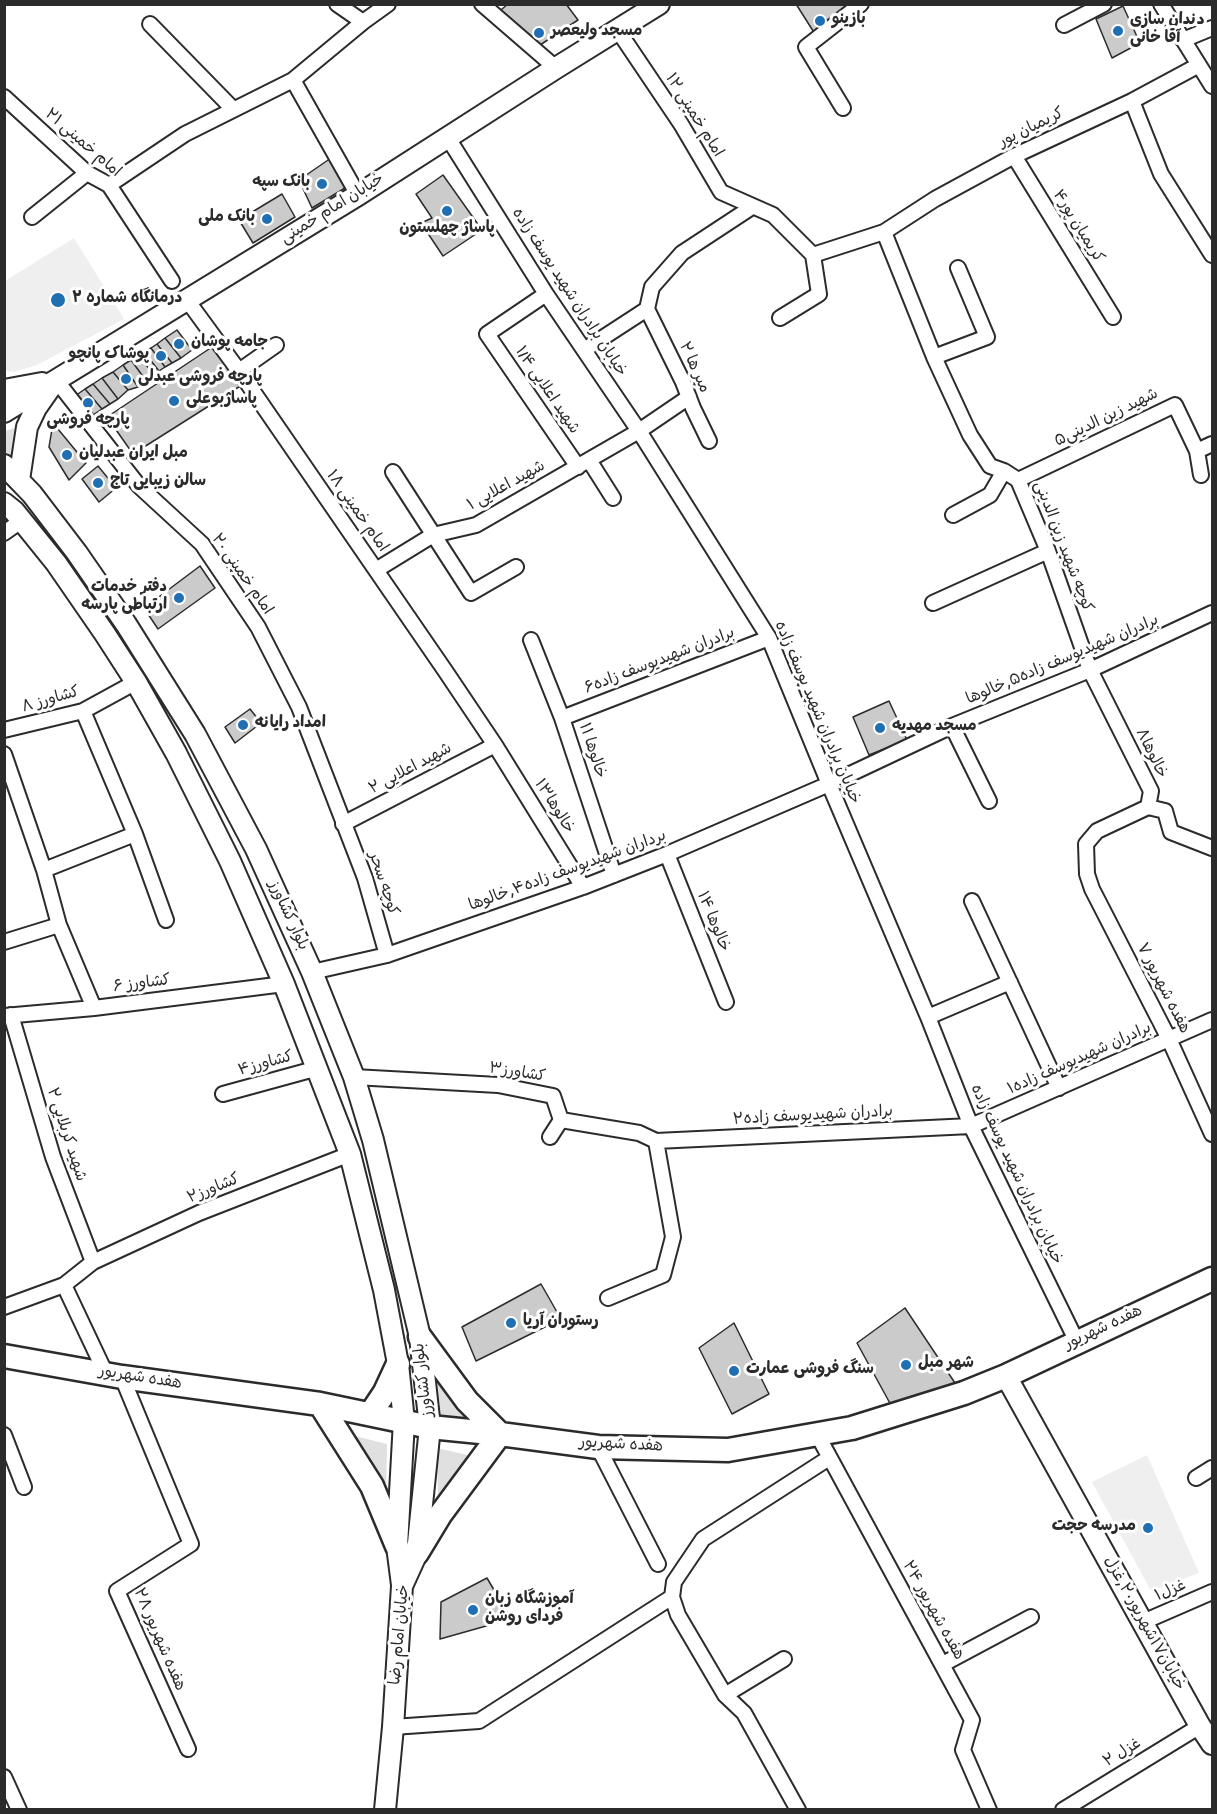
<!DOCTYPE html>
<meta charset="utf-8">
<style>
body{margin:0}
#map{position:relative;width:1217px;height:1814px;overflow:hidden;background:#fff;font-family:"Gochi Hand",sans-serif}
canvas{display:block}
.frame{position:absolute;inset:0;border:6px solid #2b2b2b;pointer-events:none}
</style>
<div id="map">
<canvas width="1217" height="1814"></canvas>
<div class="frame"></div>
</div>
<script>
const ctx = document.querySelector('canvas').getContext('2d');
ctx.lineJoin = 'round';
function fill(path, color) { ctx.fillStyle = color; ctx.fill(path, 'evenodd'); }
const shape = rows => new Path2D(rows.map(r => 'M' + r).join(''));
function stroke(path, color, width, dash) { ctx.strokeStyle = color; ctx.lineWidth = width; ctx.lineCap = dash ? 'butt' : 'round'; ctx.setLineDash(dash || []); ctx.stroke(path); }
function drawText(font, color, halo, rows, align = 'center') {
  ctx.font = font + ' "Gochi Hand","Playpen Sans Arabic",sans-serif'; ctx.lineWidth = 6; ctx.setLineDash([]); ctx.textBaseline = 'middle'; ctx.strokeStyle = halo; ctx.fillStyle = color; for (const [text, x, y, turn = 0] of rows) {
    ctx.save(); ctx.translate(x, y); ctx.rotate((+turn || 0) * Math.PI / 180); ctx.textAlign = isNaN(turn) ? turn : align; if (halo) ctx.strokeText(text, 0, 0); ctx.fillText(text, 0, 0); ctx.restore();
  }
}
fill(shape([
 [74,238,124,319,37,365,14,372,5,371,5,281],
 [1147,1455,1199,1573,1151,1591,1092,1482]
]), '#efefef');
fill(shape([
 [20,427,14,462,5,454,4,431],
 [436,1379,468,1418,441,1415],
 [355,1436,387,1444,386,1497],
 [437,1448,472,1456,438,1498]
]), '#e0e0e0');
const building = shape([
 [508,4,566,4,578,20,537,47,496,14,508,4],
 [796,4,850,4,815,34,796,4],
 [1123,6,1140,43,1112,58,1096,19,1123,6],
 [331,158,345,188,312,208,299,180,331,158],
 [443,175,482,230,443,256,421,223,432,218,416,194,443,175],
 [282,194,295,217,253,243,239,220,282,194],
 [177,330,192,350,181,358,165,338,177,330],
 [165,338,181,358,172,363,157,344,165,338],
 [157,344,172,363,165,367,151,348,157,344],
 [215,345,242,385,133,454,107,417,215,345],
 [151,348,165,367,159,371,144,352,151,348],
 [144,352,159,371,154,375,139,356,144,352],
 [139,356,154,375,147,382,131,360,139,356],
 [131,360,147,382,138,387,123,365,131,360],
 [123,365,138,387,128,390,113,372,123,365],
 [113,372,128,390,118,399,102,378,113,372],
 [102,378,118,399,110,404,93,384,102,378],
 [93,384,110,404,102,409,85,389,93,384],
 [85,389,102,409,90,417,75,396,85,389],
 [53,423,86,463,69,480,49,447,53,423],
 [98,466,116,488,99,502,82,479,98,466],
 [200,566,215,588,158,629,144,608,200,566],
 [889,701,907,740,869,755,853,717,889,701],
 [250,709,261,723,235,743,225,727,250,709],
 [541,1284,561,1319,476,1361,462,1327,541,1284],
 [905,1308,957,1386,892,1407,857,1343,905,1308],
 [734,1323,769,1394,732,1414,699,1348,734,1323],
 [487,1578,511,1619,440,1639,441,1602,487,1578]
]);
fill(building, '#cbcbcb');
stroke(building, '#2b2b2b', 1.5);
const street = shape([
 [337,4,363,22],
 [482,4,556,68],
 [1161,4,1212,86],
 [150,24,233,109],
 [1064,25,1104,4],
 [617,29,681,124,721,192,773,215,813,255,884,232,935,199,1014,156,1132,101,1199,65],
 [1183,40,1212,28],
 [293,80,358,195],
 [4,97,87,173,109,185,172,281],
 [1132,101,1161,174,1212,255],
 [843,108,806,47,861,4],
 [448,138,546,294,639,431,769,638,829,784,928,1017,971,1126,1077,1342],
 [1014,156,1113,317],
 [109,185,185,134,293,80,363,22,388,4],
 [32,217,87,173],
 [884,232,934,357,970,435,990,466,1004,471,1018,480,1048,551,1090,670,1151,791,1148,807,1097,831,1086,844,1087,874,1092,889,1169,1039,1212,1134],
 [546,294,487,334,578,467],
 [187,300,239,371,446,672,495,745,583,887],
 [647,309,652,287,682,253,752,207],
 [647,309,683,382,693,408,709,441],
 [780,318,819,294,813,255],
 [584,350,647,309],
 [934,357,987,337,958,268],
 [239,371,276,345],
 [56,380,139,486,202,544,258,627,299,707,365,878,387,955],
 [1197,451,1212,444],
 [589,460,613,498],
 [393,472,471,593,516,567],
 [1018,480,1175,405,1197,451,1201,475],
 [953,515,990,495,1004,471],
 [4,533,21,521],
 [376,570,433,535,476,525,639,431,689,397],
 [933,603,1048,551],
 [531,640,562,718,614,875],
 [83,711,135,834,166,920],
 [562,718,769,638],
 [952,726,989,801],
 [4,730,83,711,136,682],
 [4,754,44,870,59,925,94,1008],
 [1148,807,1165,811,1171,832,1212,848],
 [343,824,495,745],
 [667,854,726,1002],
 [44,870,135,834],
 [972,901,1059,1088],
 [4,942,59,925],
 [312,972,387,955,583,887,667,854,829,784,952,726,1090,670,1212,613],
 [11,1015,53,1157,93,1262],
 [4,1016,94,1008,284,984],
 [928,1017,1010,982],
 [354,1077,498,1085,553,1096,561,1120,639,1133,656,1141,971,1126,1212,1020],
 [223,1094,318,1068],
 [550,1137,561,1120],
 [64,1285,106,1374],
 [608,1298,663,1275,673,1237,656,1141],
 [4,1307,64,1285,93,1262,199,1213,350,1154],
 [122,1377,191,1544,117,1591,188,1749],
 [817,1434,972,1720,963,1750,989,1810],
 [4,1435,24,1487],
 [598,1447,658,1564],
 [1196,1478,1212,1468],
 [1143,1622,1212,1592],
 [943,1664,1031,1617],
 [725,1695,784,1659],
 [393,1727,479,1721,672,1597],
 [4,1777,19,1810],
 [798,1810,744,1713,725,1695,678,1615,672,1597,674,1582,703,1539,829,1458],
 [1063,1810,1200,1726]
]);
const secondary = shape([
 [4,390,42,383],
 [4,412,358,195,556,68,659,4],
 [4,465,32,494,77,553,126,624,195,734,256,849,312,972,354,1077,373,1140,420,1337,430,1427,417,1553,402,1586,393,1727,385,1810],
 [19,480,27,427,36,408,50,388],
 [4,503,14,511,56,563,105,634,136,682,176,753,230,861,284,984,350,1154,384,1290,398,1364,404,1421,397,1546,402,1585],
 [1006,1376,1200,1726,1212,1744]
]);
const primary = shape([
 [4,1356,122,1377,320,1404,430,1427,500,1434,598,1447,728,1450,852,1428,964,1393,1006,1376,1212,1279],
 [320,1404,372,1486,397,1546],
 [371,1413,385,1392,398,1364],
 [417,1553,440,1515,500,1434,467,1401,420,1337]
]);
stroke(street, '#2b2b2b', 18);
stroke(secondary, '#2b2b2b', 24);
stroke(primary, '#2b2b2b', 27);
stroke(street, '#fff', 14);
stroke(secondary, '#fff', 20);
stroke(primary, '#fff', 22);
for (const [x, y, r, color] of [
 [820,21,6,"#1f6fb2"],
 [1118,31,6,"#1f6fb2"],
 [539,33,6,"#1f6fb2"],
 [322,184,6,"#1f6fb2"],
 [447,211,6,"#1f6fb2"],
 [267,219,6,"#1f6fb2"],
 [58,300,8,"#1f6fb2"],
 [179,344,6,"#1f6fb2"],
 [161,356,6,"#1f6fb2"],
 [126,379,6,"#1f6fb2"],
 [174,401,6,"#1f6fb2"],
 [88,403,6,"#1f6fb2"],
 [67,455,6,"#1f6fb2"],
 [98,483,6,"#1f6fb2"],
 [179,598,6,"#1f6fb2"],
 [243,725,6,"#1f6fb2"],
 [880,728,6,"#1f6fb2"],
 [511,1323,6,"#1f6fb2"],
 [906,1365,6,"#1f6fb2"],
 [734,1371,6,"#1f6fb2"],
 [1148,1528,6,"#1f6fb2"],
 [473,1610,6,"#1f6fb2"]
]) { const dot = new Path2D(); dot.arc(x, y, r, 0, 2 * Math.PI); ctx.fillStyle = color; ctx.fill(dot); stroke(dot, '#fff', 2); }
drawText('bold 16px', '#2b2b2b', '#fff', [
 ["بازینو",832,21],
 ["دندان سازی",1130,22],
 ["آقا خانی",1130,40],
 ["مسجد ولیعصر",551,33],
 ["بانک سپه",310,184,"right"],
 ["بانک ملی",255,219,"right"],
 ["پاساژ چهلستون",447,230,"center"],
 ["درمانگاه شماره ۲",72,300],
 ["جامه پوشان",191,344],
 ["پوشاک پانچو",149,356,"right"],
 ["پارچه فروشی عبدلی",138,379],
 ["پاساژبوعلی",186,401],
 ["پارچه فروشی",88,422,"center"],
 ["مبل ایران عبدلیان",79,455],
 ["سالن زیبایی تاج",110,483],
 ["دفتر خدمات",167,589,"right"],
 ["ارتباطی پارسه",167,607,"right"],
 ["امداد رایانه",255,725],
 ["مسجد مهدیه",892,728],
 ["رستوران آریا",523,1323],
 ["شهر مبل",918,1365],
 ["سنگ فروشی عمارت",746,1371],
 ["مدرسه حجت",1136,1528,"right"],
 ["آموزشگاه زبان",485,1601],
 ["فردای روشن",485,1619]
], 'left');
drawText('16px', '#2b2b2b', '#fff', [
 ["امام خمینی ۱۲",693,116,58],
 ["کریمیان پور",1032,129,-26],
 ["امام خمینی ۲۱",82,144,41],
 ["خیابان امام خمینی",333,210,-32],
 ["کریمیان پور۴",1077,227,58],
 ["خیابان برادران شهید یوسف زاده",568,293,57],
 ["میر ها ۲",693,368,66],
 ["شهید اعلایی ۱/۴",546,391,56],
 ["شهید زین الدینی۵",1107,419,-26],
 ["شهید اعلایی ۱",507,487,-29],
 ["امام خمینی ۱۸",356,512,55],
 ["کوچه شهید زین الدینی",1062,547,69],
 ["امام خمینی ۲۰",241,575,55],
 ["برادران شهیدیوسف زاده۵,خالوها",1063,661,-23],
 ["برادران شهیدیوسف زاده۶",660,662,-21],
 ["کشاورز ۸",51,701,-16],
 ["خیابان برادران شهید یوسف زاده",816,713,67],
 ["خالوها ۱۱",591,751,72],
 ["خالوها۸",1150,754,64],
 ["شهید اعلایی ۲",411,770,-28],
 ["خالوها۱۳",553,807,58],
 ["برداران شهیدیوسف زاده۴,خالوها",568,872,-20],
 ["کوچه سحر",382,884,72],
 ["بلوار کشاورز",287,916,65],
 ["خالوها ۱۴",712,922,68],
 ["کشاورز ۶",142,985,-7],
 ["هفده شهریور ۷",1162,989,63],
 ["برادران شهیدیوسف زاده۱",1080,1060,-24],
 ["کشاورز۴",266,1065,-15],
 ["کشاورز۳",517,1074,9],
 ["برادران شهیدیوسف زاده۲",813,1117,-3],
 ["شهید کربلایی ۲",65,1135,72],
 ["خیابان برادران شهید یوسف زاده",1015,1175,65],
 ["کشاورز۲",214,1190,-22],
 ["هفده شهریور",1104,1329,-25],
 ["هفده شهریور",140,1379,9],
 ["بلوار کشاورز",425,1380,-97],
 ["هفده شهریور",621,1446,3],
 ["غزل۱",1171,1592,-23],
 ["هفده شهریور ۲۴",932,1611,61],
 ["خیابان۱۷شهریور۲۰,غزل",1143,1624,61],
 ["خیابان امام رضا",401,1635,-85],
 ["هفده شهریور ۲۸",158,1640,67],
 ["غزل ۲",1123,1754,-31]
]);
</script>
